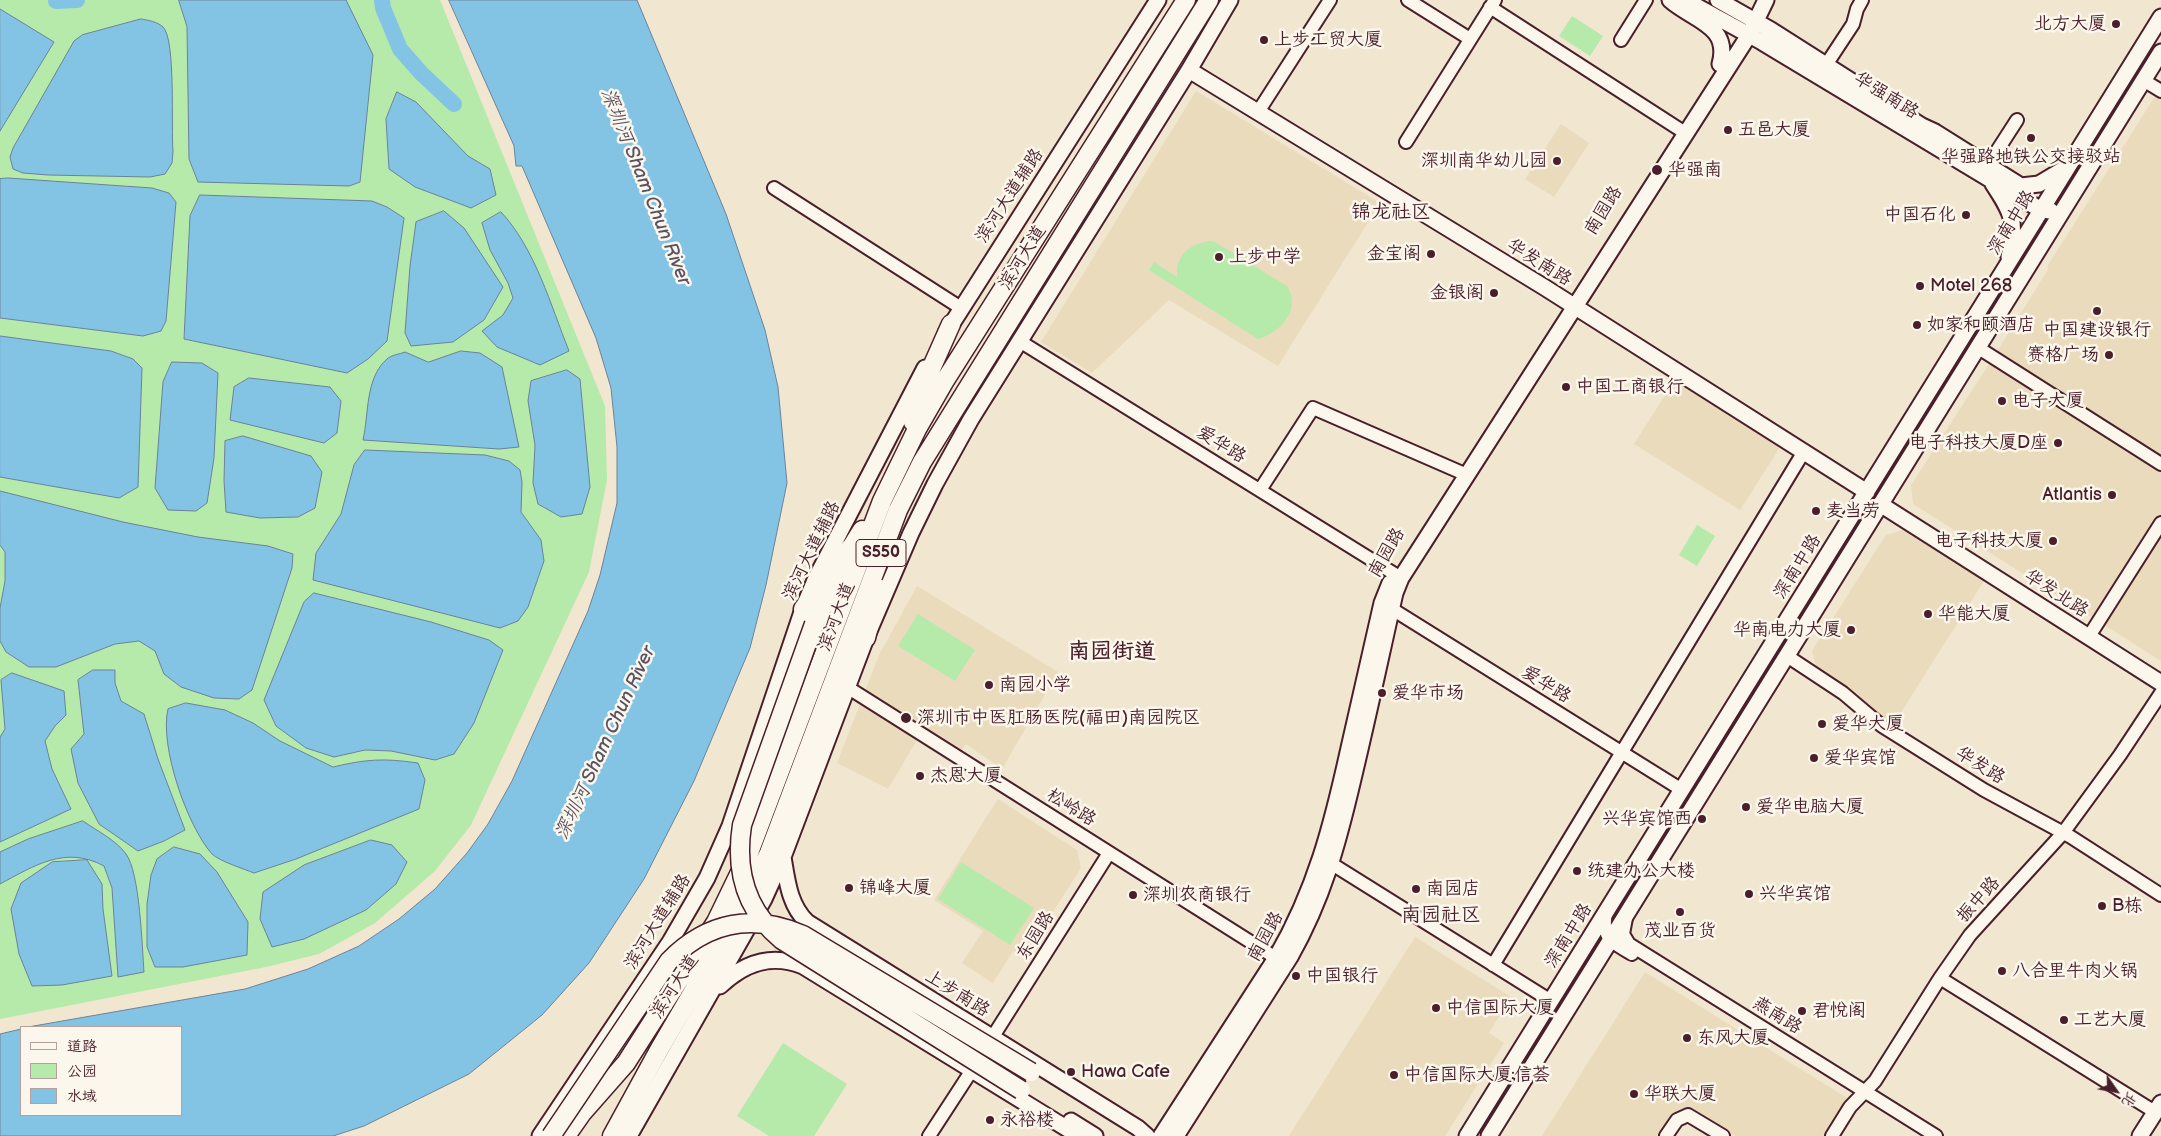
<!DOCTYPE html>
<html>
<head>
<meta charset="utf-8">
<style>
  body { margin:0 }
  #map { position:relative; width:2161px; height:1136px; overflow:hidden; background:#f1e6d0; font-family:"Balsamiq Sans","LXGW WenKai TC",sans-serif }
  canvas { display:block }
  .legend { position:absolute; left:20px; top:1026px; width:162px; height:90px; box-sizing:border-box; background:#fbf7ec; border:1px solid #b4a19f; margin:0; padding:6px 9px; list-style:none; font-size:15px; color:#4a1f2b }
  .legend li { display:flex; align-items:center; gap:10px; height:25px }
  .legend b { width:25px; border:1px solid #b4a19f }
  .north { position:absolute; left:2091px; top:1066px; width:50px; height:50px; -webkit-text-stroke:4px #fbf7ec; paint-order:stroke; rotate:123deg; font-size:14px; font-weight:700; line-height:20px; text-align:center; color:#4a1f2b }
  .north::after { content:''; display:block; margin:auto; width:18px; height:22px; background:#4a1f2b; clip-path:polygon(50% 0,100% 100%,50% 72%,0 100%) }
</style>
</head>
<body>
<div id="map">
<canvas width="2161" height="1136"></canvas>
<ul class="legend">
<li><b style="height:6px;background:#fbf7ec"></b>道路</li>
<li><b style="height:14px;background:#b5eaab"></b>公园</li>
<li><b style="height:14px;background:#83c4e4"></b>水域</li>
</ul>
<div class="north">北</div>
</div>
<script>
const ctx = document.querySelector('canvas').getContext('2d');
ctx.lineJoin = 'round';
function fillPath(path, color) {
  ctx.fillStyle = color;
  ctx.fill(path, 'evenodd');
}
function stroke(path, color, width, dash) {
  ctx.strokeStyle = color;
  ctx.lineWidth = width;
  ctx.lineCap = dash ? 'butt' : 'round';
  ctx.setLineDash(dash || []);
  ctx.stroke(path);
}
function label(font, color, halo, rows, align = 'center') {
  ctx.font = font + ' "Balsamiq Sans","LXGW WenKai TC",sans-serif';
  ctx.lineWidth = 5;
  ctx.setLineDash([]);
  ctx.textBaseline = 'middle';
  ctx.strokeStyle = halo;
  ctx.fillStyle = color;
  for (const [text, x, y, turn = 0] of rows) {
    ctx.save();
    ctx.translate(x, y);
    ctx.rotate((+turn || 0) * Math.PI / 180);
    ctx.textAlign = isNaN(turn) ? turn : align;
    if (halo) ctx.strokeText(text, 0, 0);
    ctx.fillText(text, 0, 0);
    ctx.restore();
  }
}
fillPath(new Path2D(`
  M2161 87V661L1913 504 1911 485 1998 350 2047 271 2048 265Z
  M1196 91 1380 203 1278 366 1169 300 1092 373 1041 342Z
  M1561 124 1589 143 1554 197 1525 179Z
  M1676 378 1782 444 1740 510 1634 444Z
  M1903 530 1984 581 1893 725 1818 674 1812 651 1886 535Z
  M917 586 1058 672 1002 769 966 744 961 751 924 728 888 789 837 763 879 655Z
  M998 799 1077 850 1081 868 1024 957 1013 951 993 983 962 963 983 931 934 900Z
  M1415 937 1511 997 1489 1033 1504 1043 1445 1136H1289Z
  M1645 972 1847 1098 1823 1136H1735L1692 1109 1677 1111 1661 1136H1542Z`), '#eadbbc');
fillPath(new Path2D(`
  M0 0H440L605 406 607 480 589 572 471 825 435 871 375 923 319 954 266 967 0 1019Z
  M1572 16 1603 36 1590 56 1559 36Z
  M1209 241 1215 242 1287 286C1302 309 1280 333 1258 339L1149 270 1154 262 1177 277C1176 255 1188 245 1209 241Z
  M1697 525 1715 536 1697 566 1679 555Z
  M918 614 975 650 955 681 898 646Z
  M961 862 1034 908 1010 945 938 899Z
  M783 1043 847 1084 814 1136H769L737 1116Z`), '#b5eaab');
const water = new Path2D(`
  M179 0H346L373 55 360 182 349 186 198 182 189 159 187 27Z
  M449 0H637L726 214 765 330 778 387 787 483 766 585 750 648 694 781 644 879 589 963 542 1015 469 1074 364 1126 333 1136H0V1034L21 1029V1115H181V1027H28L245 989 308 969 359 946 399 919 435 889 467 853 488 824 512 781 588 611 600 575 617 503V447L611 388 596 338 522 166H516L514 146Z
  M0 9 54 42 0 131Z
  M141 19C148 20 158 22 163 27 176 39 171 129 173 151L172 163 165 174 150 177 48 175 23 173 13 169 10 157 13 148 74 41 82 35Z
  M397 92 416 102 468 156 490 169 496 195 471 208 415 187 389 169 386 119Z
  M8 178 152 188 169 193 176 202 166 321 161 331 143 336 0 318V179Z
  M200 195 372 201 387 207 404 218 387 341 368 359 347 373 184 339 190 216Z
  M444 211 464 228 503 287 484 320 453 342 411 346 405 333 410 266 416 222Z
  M501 212C535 248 551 306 569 351L540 365 497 347 482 331 503 315 513 298 508 283 490 250 482 223Z
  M0 336 111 351 133 359 142 368 138 487 119 498 0 477Z
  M461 351 480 353 502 367 519 447 499 449 363 440C369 414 365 378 387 359 391 355 400 354 405 352L428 362Z
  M172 362 202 363 218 373 214 458 207 503 196 511 168 510 155 488 163 382Z
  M567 370 580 379 590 487 582 514 561 517 538 504 533 483 535 445 528 401 531 381Z
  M249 378 330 387 341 401 337 433 324 443 230 420 234 387Z
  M243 436 311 456 322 472 315 508 298 517 260 518 226 512 224 481 225 441Z
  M365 450 485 455 509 461 520 470 522 482 521 512 541 540 544 561 528 607 518 621 500 628 313 580 316 553 341 514 354 465Z
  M0 491 123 522 198 537 268 546 293 554 292 568 252 690 239 699 214 698 181 687 164 674 155 651 139 641 115 644 56 667H29L6 652 0 641V608L5 581V552L0 545Z
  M314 593 431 622 489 640 503 650 474 723 454 754 435 760 391 751 365 750 334 757 306 748 276 726 264 700 304 602Z
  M93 670H115V683L121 701 144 714 158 759 185 830 164 841 138 851 99 824 78 783 71 749 84 734 78 680Z
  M12 673 64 691 66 715 55 726 45 741 52 769 71 809 0 842V737L5 729 1 680Z
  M186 703 225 710 253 723 280 741 333 767C367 759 383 758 418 763L425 780 419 809 296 859 254 873C244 869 219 861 212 854 187 826 159 745 168 709Z
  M83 821C97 831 116 840 126 854 140 873 142 946 144 972L118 977 112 888 104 866C65 845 34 866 0 884V852L28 839Z
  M371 840 392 845 407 862 396 884 366 910 304 939 272 947 260 919 263 892 304 865Z
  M174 847 200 854 217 872 248 922 247 955 183 967H155L147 947V904L151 875 157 859Z
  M87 860 102 884 103 909 112 976 62 985 32 986 19 954 11 909 21 883 52 862Z`);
fillPath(water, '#83c4e4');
stroke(water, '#6c829a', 1);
stroke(new Path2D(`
  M382 0 383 8 400 49 421 73 454 104
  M56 1 77 0`), '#83c4e4', 16);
const minor = new Path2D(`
  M1408 0 1470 39
  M1490 7 1679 129
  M1621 40 1646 0
  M1826 65 1853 24 1857 9 1862 0
  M2143 80 2161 91
  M1258 112 1330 0
  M1406 142 1495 0
  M1988 165 2017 120
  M774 188 961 308
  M1021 342 1401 578
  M1977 347 2161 464
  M1260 490 1313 408 1467 475
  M1392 609 1682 790
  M2093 630 2161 523
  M1787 656 1843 693 1882 726 1984 790 2071 837 2161 895
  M847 687 1276 958
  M1324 859 1551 1001
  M1606 912C1601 938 1612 942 1632 954
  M1626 918 1623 934 1629 944 1936 1136
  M1493 965 1803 453
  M1940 978 2155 1112
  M992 1038 1109 853
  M929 1136 972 1070
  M1666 1136 1677 1120 1688 1115 1723 1136
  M1832 1136 1850 1107 1875 1081 1940 978 1970 935 2063 833 2120 755 2161 693`);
const major = new Path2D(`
  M1670 0C1692 20 1731 25 1720 64
  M1685 0 1762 42 2041 210 2051 211
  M1718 0 1771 30 1922 126 1935 132 2021 186 2039 184 2064 169
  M1189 70 1544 287 1867 492
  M1993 184C2012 213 2017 221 2009 257
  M946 333 1158 0
  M1880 504 2161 683
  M783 857C787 880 789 905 807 922L1138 1128 1147 1136
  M720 986C744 963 771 953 803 966L1079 1136
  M1071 1121 1095 1136
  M540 1136 670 942 707 878 730 826 803 609 816 578 925 368
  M629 1136 764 899 783 857 866 638 911 533 935 484 971 419 1189 70 1230 0
  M1161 1136 1276 958C1316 889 1332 825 1349 748 1360 699 1371 651 1382 603L1390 583
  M1176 1136 1290 957C1323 899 1338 843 1353 779 1368 717 1381 655 1395 593L1401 578 1749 35 1766 0
  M1467 1136 2161 17
  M1489 1136 2161 52
  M2140 1136 2161 1103`);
const highway = new Path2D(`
  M913 422 927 378 951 324
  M803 609 827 575 852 546 862 530
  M814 624 844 565
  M866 638 878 588
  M566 1136 582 1113 626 1063 716 922 747 858 882 501 917 429 944 382 1186 0
  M612 1136 659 1050 736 918 769 853 898 510 922 462 1209 0`);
stroke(minor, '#4a1f2b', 16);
stroke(major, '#4a1f2b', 19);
stroke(highway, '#4a1f2b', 21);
stroke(minor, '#fbf7ec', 12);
stroke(major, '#fbf7ec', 15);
stroke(highway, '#fbf7ec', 18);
const highwayBridge = new Path2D(`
  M814 624 742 825C735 870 745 910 782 940L1021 1090
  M551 1136 669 961C707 922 753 913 803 935L1031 1072`);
stroke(highwayBridge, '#4a1f2b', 21, []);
stroke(highwayBridge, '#fbf7ec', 18);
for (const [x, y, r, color] of [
  [2116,24,5,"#4a1f2b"],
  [1264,40,5,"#4a1f2b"],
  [1728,130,5,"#4a1f2b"],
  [2031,138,5,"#4a1f2b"],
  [1557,161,5,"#4a1f2b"],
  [1657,170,6,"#4a1f2b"],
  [1966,215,5,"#4a1f2b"],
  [1431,254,5,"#4a1f2b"],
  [1219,257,5,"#4a1f2b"],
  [1920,286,5,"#4a1f2b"],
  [1494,293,5,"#4a1f2b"],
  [2097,311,5,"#4a1f2b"],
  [1917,325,5,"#4a1f2b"],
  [2109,355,5,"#4a1f2b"],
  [1566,387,5,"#4a1f2b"],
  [2002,401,5,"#4a1f2b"],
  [2058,443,5,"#4a1f2b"],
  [2112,495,5,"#4a1f2b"],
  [1816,511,5,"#4a1f2b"],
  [2053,541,5,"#4a1f2b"],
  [1928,614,5,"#4a1f2b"],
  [1851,630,5,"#4a1f2b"],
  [989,685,5,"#4a1f2b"],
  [1382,693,5,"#4a1f2b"],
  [906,718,6,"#4a1f2b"],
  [1822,724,5,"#4a1f2b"],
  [1814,758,5,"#4a1f2b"],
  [920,776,5,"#4a1f2b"],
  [1746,807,5,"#4a1f2b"],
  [1702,819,5,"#4a1f2b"],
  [1577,871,5,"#4a1f2b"],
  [849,888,5,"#4a1f2b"],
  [1416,889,5,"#4a1f2b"],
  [1749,894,5,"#4a1f2b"],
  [1133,895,5,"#4a1f2b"],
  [2102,906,5,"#4a1f2b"],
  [1680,912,5,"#4a1f2b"],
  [2002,971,5,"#4a1f2b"],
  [1296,976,5,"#4a1f2b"],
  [1436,1008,5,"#4a1f2b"],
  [1802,1011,5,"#4a1f2b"],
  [2064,1020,5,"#4a1f2b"],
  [1687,1038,5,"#4a1f2b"],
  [1071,1072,5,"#4a1f2b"],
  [1394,1075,5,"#4a1f2b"],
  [1634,1094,5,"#4a1f2b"],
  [990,1120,5,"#4a1f2b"]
]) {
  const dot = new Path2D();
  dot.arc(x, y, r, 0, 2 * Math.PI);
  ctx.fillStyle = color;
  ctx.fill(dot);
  stroke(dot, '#fbf7ec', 2);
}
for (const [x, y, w] of [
  [881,553,50]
]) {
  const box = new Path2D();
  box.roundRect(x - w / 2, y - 13.5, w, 27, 4);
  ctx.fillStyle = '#fbf7ec';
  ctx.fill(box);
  stroke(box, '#4a1f2b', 1);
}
label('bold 16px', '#4a1f2b', null, [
  ["S550",881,553]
]);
label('18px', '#4a1f2b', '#fbf7ec', [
  ["北方大厦",2106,24,"right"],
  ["上步工贸大厦",1274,40],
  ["五邑大厦",1738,130],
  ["华强路地铁公交接驳站",2031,157,"center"],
  ["深圳南华幼儿园",1547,161,"right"],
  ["华强南",1668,170],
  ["中国石化",1956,215,"right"],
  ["金宝阁",1421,254,"right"],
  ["上步中学",1229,257],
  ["Motel 268",1930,286],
  ["金银阁",1484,293,"right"],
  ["如家和颐酒店",1927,325],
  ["中国建设银行",2097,330,"center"],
  ["赛格广场",2099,355,"right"],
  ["中国工商银行",1576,387],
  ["电子大厦",2012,401],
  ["电子科技大厦D座",2048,443,"right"],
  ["Atlantis",2102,495,"right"],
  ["麦当劳",1826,511],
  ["电子科技大厦",2043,541,"right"],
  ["华能大厦",1938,614],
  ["华南电力大厦",1841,630,"right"],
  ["南园小学",999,685],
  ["爱华市场",1392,693],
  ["深圳市中医肛肠医院(福田)南园院区",917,718],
  ["爱华大厦",1832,724],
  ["爱华宾馆",1824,758],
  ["杰恩大厦",930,776],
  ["爱华电脑大厦",1756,807],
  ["兴华宾馆西",1692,819,"right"],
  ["统建办公大楼",1587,871],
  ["锦峰大厦",859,888],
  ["南园店",1426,889],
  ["兴华宾馆",1759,894],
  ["深圳农商银行",1143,895],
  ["B栋",2112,906],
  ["茂业百货",1680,931,"center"],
  ["八合里牛肉火锅",2012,971],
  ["中国银行",1306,976],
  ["中信国际大厦",1446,1008],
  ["君悦阁",1812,1011],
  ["工艺大厦",2074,1020],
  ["东风大厦",1697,1038],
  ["Hawa Cafe",1081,1072],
  ["中信国际大厦·信荟",1404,1075],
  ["华联大厦",1644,1094],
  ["永裕楼",1000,1120]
], 'left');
label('18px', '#4a1f2b', '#fbf7ec', [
  ["华强南路",1886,96,32],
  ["滨河大道辅路",1010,196,-57],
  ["南园路",1604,211,-58],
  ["深南中路",2012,223,-58],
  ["滨河大道",1023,258,-58],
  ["华发南路",1539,263,32],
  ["爱华路",1221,445,32],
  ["滨河大道辅路",812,551,-64],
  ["南园路",1387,553,-60],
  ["深南中路",1798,567,-58],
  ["华发北路",2056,594,33],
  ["滨河大道",837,617,-69],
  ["爱华路",1546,685,32],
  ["华发路",1980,766,32],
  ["松岭路",1071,808,32],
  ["振中路",1979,900,-48],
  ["滨河大道辅路",658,922,-58],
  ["东园路",1036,936,-58],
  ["深南中路",1569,936,-58],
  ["南园路",1266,937,-61],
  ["滨河大道",675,987,-57],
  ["上步南路",957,994,32],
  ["燕南路",1777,1016,32]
]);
label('italic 19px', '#5b5162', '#fbf7ec', [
  ["深圳河 Sham Chun River",645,187,68],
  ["深圳河 Sham Chun River",606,743,-65]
]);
label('20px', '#4a1f2b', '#fbf7ec', [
  ["锦龙社区",1391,213],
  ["南园社区",1441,916]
]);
label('bold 22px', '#4a1f2b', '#fbf7ec', [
  ["南园街道",1112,652]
]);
</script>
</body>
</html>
